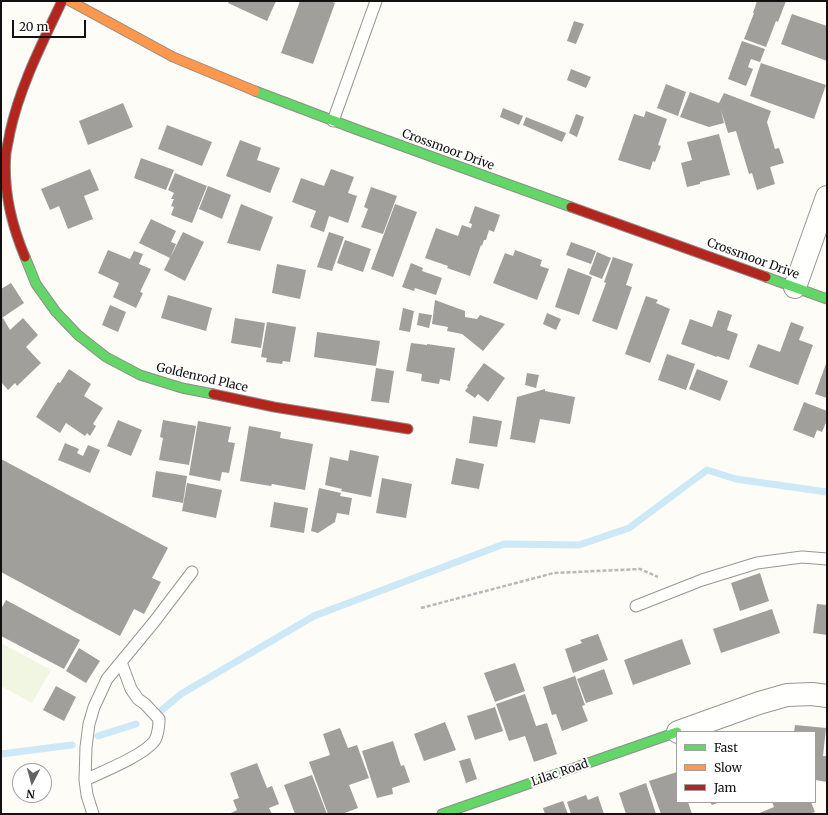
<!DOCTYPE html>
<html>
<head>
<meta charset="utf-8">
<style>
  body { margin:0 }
  #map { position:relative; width:828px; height:815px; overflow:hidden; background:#fdfcf7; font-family:Merriweather,serif }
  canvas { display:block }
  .frame { position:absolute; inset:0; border:2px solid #111; pointer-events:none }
  .legend { position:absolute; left:676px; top:731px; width:140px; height:72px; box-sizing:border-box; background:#fff; border:1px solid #a0a0a0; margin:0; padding:5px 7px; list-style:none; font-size:12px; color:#111 }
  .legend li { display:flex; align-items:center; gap:8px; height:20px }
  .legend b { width:20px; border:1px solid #a0a0a0 }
  .north { position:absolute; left:12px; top:763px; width:40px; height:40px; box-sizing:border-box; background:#fff; border:1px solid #a0a0a0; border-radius:50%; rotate:186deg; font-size:11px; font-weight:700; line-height:16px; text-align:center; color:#111 }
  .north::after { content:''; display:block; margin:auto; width:14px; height:18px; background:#646362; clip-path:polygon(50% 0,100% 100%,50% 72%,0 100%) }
  .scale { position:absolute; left:12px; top:20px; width:74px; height:18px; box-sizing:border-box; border:2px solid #111; border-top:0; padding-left:5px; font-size:12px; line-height:14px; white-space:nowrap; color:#111; -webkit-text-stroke:3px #fff; paint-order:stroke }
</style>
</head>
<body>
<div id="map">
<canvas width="828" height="815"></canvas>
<div class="frame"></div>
<ul class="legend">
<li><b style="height:5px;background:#63d668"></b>Fast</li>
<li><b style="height:5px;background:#ff974d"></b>Slow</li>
<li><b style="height:5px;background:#b3261e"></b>Jam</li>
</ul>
<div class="north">N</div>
<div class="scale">20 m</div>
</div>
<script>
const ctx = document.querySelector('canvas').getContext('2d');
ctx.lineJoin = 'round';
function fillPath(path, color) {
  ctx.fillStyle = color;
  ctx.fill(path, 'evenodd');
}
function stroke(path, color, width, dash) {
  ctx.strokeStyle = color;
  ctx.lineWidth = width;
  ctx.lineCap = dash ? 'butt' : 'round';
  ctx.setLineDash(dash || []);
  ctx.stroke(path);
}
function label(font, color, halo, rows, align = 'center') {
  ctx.font = font + ' Merriweather,serif';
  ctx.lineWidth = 4;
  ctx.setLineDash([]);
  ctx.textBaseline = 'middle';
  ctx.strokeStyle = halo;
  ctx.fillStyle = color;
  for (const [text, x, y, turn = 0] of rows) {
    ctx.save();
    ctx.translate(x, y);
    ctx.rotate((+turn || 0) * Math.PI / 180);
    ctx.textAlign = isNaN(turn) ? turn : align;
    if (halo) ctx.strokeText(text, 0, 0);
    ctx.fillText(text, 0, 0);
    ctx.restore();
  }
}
fillPath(new Path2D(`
  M1 643 51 670 32 703 1 686Z`), '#f0f6e1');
stroke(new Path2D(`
  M162 710 181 694 314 616 504 544 579 545 629 528 707 470 736 479 827 492
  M98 736 136 724
  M1 754 72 745`), '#cde8f7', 7);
fillPath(new Path2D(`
  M229 1H276L267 21 228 3Z
  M300 1H330L335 3 313 64 281 53Z
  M757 1H786L778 22 776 21 766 47 744 39 754 13H753Z
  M792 14 827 26V61L781 44Z
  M574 21 584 24 576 44 567 41Z
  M742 41 765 49 760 62 751 59 748 67 753 69 746 86 728 79Z
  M761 63 826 85 814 119 750 96Z
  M571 69 591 77 586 88 567 80Z
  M666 84 686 92 678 116 657 108Z
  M690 92 719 103 724 93 771 111 767 122 775 149 779 148 784 163 770 167 775 184 757 190 752 173 749 174 736 131 728 133 721 110 724 123 709 127 680 117Z
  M123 103 133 127 88 145 79 121Z
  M503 108 523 116 519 125 500 117Z
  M646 111 667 119 658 145 661 146 655 162 653 161 650 170 618 160 634 114 644 117Z
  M576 114 584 117 577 137 569 133Z
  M526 117 566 133 562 142 523 125Z
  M167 125 212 142 202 166 158 149Z
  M719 134 730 175 700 182V184L687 187 681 163 692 160 687 142Z
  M240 140 261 148 257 160 280 168 270 193 226 176Z
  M141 158 174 170 166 190 134 178Z
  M90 169 99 190 84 196 93 219 68 229 59 206 50 210 41 189Z
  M331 169 354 177 348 193 357 196 348 223 329 216 324 232 310 227 316 211 292 202 301 178 324 186Z
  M175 173 207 186 192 223 171 215 174 207 171 206 174 199H171L174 193 168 190Z
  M208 186 231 195 222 219 199 209Z
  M371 187 397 196 383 234 361 227 368 209 364 207Z
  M241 204 273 217 260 251 227 243Z
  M395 204 417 212 393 277 371 269Z
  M475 206 500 215 494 232 489 230 486 240H484L482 246 481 245 470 276 447 268 448 266 425 258 436 228 458 236 462 225 471 228 472 224 469 223Z
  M151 219 176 231 171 242 176 244 170 258 139 243Z
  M183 232 204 242 185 281 164 270Z
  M329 232 344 237 332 271 317 267Z
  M345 240 371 249 363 272 337 263Z
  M571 242 596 251 591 264 566 255Z
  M108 250 130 259 134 251 143 254 139 264 151 269 140 292 143 293 136 308 113 297 119 283 98 273Z
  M515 250 542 260 540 266 549 269 537 300 493 283 505 253 513 256Z
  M597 252 611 258 602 279 589 274Z
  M613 257 633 264 626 285 632 287 617 330 592 321 606 283 604 282Z
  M411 263 423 268 422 271 442 278 436 295 415 288 414 291 402 287Z
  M277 264 306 270 300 299 272 293Z
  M568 268 592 277 579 315 555 307Z
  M11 283 24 303 2 318 1 316V289Z
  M168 295 212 308 206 331 161 318Z
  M646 296 658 300 656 303 670 309 650 363 625 354Z
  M435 300 465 311V317L477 319 480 315 505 324 483 351 462 334 447 331 448 327 432 324Z
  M110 305 126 312 118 332 102 325Z
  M403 308 414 311 410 332 399 330Z
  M718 310 732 315 727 330 738 334 729 360 717 356V357L681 344 690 319 712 327Z
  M419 313 432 315 429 328 417 325Z
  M547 313 561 319 556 330 543 324Z
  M3 318 10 330 23 318 38 335 26 347 41 363 17 386 15 383 8 390 1 382V319Z
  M235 318 265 323 261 348 231 343Z
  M267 322 296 327 290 362 283 361 282 364 266 362 267 358 261 357Z
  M791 322 804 327 799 340 813 345 798 385 749 367 758 344 780 352Z
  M317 332 380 341 376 366 314 357Z
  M411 343 427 345V344L455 348 450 381 440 379 439 384 421 381 422 374 406 371Z
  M667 354 695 364 686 390 658 380Z
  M827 361V398L815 394Z
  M484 363 505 378 488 402 478 394 475 398 465 391 468 387 467 386Z
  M376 368 394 371 389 403 371 401Z
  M69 369 91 384 84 396 103 408 93 424 96 426 90 436 87 433 85 436 66 423 60 433 36 417 58 382 60 383Z
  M697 369 728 381 720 401 689 389Z
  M527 373 539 375 536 388 525 385Z
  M545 389V391L575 397 570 424 540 419 535 443 510 439 517 397Z
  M804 402 827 411V420L822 432 817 430 814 438 793 430Z
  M473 416 502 421 497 447 469 443Z
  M118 420 142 430 131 456 107 446Z
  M163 420 196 426 189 465 159 460 163 438 160 437Z
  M198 421 231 427 228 442 235 443 229 473 222 472 220 481 189 475Z
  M249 426 281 432 280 438 313 444 305 490 272 484 271 486 240 481Z
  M65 443 79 449 77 453 83 456 88 445 100 450 90 473 58 460Z
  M350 450 379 456 371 497 341 491 342 489 325 485 330 457 348 461Z
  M456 458 484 464 479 489 451 484Z
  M1 459 168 548 152 578 161 582 144 614 134 609 120 636 1 572Z
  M156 471 187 476 183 503 152 497Z
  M382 478 412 484 406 518 376 513Z
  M187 483 222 490 216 518 182 511Z
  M319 488 341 493 340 496 352 498 349 515 337 513 335 522 318 533 311 531Z
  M274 502 308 508 304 533 270 527Z
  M760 573 769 601 740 611 731 583Z
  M6 600 80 640 64 669 1 636V609Z
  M817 604 827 605V635L813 633Z
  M772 609 780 633 721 653 713 629Z
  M598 634 608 660 573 673 565 649 582 643 580 640Z
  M682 639 691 664 633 685 624 660Z
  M79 648 100 661 86 683 66 671Z
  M515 663 525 691 495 702 484 673Z
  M604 669 613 694 586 703 577 679Z
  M575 676 585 705 582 706 588 721 562 731 556 714 552 715 543 687Z
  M56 686 76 697 64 721 43 710Z
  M525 694 536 726 547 723 557 754 534 762 525 736 509 741 496 704Z
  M495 707 503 731 475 740 467 716Z
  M445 722 456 750 424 761 414 734Z
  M795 725 826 728 823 756H827V782L815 780V732H794Z
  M340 728 348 748 357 745 369 778 349 785 358 808 342 814H328L309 762 330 755 323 734Z
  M393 741 401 766 404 765 410 782 392 788 393 794 377 798 362 751Z
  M470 758 477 779 466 783 459 761Z
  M257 763 267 788 272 786 279 804 269 808 272 814H229L237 810 233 800 239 798 230 773Z
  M677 772V802H688L692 814H661L649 781Z
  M312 775 327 814H295L284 785Z
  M646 783 656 814H626L619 793Z
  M586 795 588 800 598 796 604 814H571L567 802Z
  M563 801 568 814H545L543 808Z
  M710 802H720L712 805Z
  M772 802H811L815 812 810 814H757L774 807Z`), '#a19f9c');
const lane = new Path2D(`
  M333 121 376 1
  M636 606 702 580 757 563 802 557 827 559
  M85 780C102 772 145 755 155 740 158 734 159 726 159 719L145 704 138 699 131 689 121 662
  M93 814 87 795 85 780 86 747 89 724 94 707 107 679 154 622 192 572`);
const street = new Path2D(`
  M795 287 827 197
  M678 732 759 703 787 695 812 694 827 696`);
const fast = new Path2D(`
  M255 91 358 130 571 207
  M25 257 36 284 56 312 78 335 106 357 140 375 182 388 213 394
  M766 277 827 299
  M442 814 677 732`);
const slow = new Path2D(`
  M70 1 173 57 255 91`);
const jam = new Path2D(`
  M571 207 766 277
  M25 257C11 224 3 189 6 153 7 146 9 139 10 132 20 86 42 44 62 1
  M213 394 274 407 408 429`);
stroke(lane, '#979795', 13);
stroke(street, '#979795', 24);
stroke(fast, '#8e8d8b', 11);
stroke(slow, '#8e8d8b', 11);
stroke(jam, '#8e8d8b', 11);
stroke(new Path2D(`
  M421 608 554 573 640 569 658 577`), '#b9b9b8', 2.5, [4, 2]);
stroke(lane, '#fffffe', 11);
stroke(street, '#fffffe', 22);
stroke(fast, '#63d668', 9);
stroke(slow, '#ff974d', 9);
stroke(jam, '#b3261e', 9);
label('12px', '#111', '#fff', [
  ["Crossmoor Drive",448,150,20],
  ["Crossmoor Drive",753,259,20],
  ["Goldenrod Place",202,378,13],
  ["Lilac Road",560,773,-19]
]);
</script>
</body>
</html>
